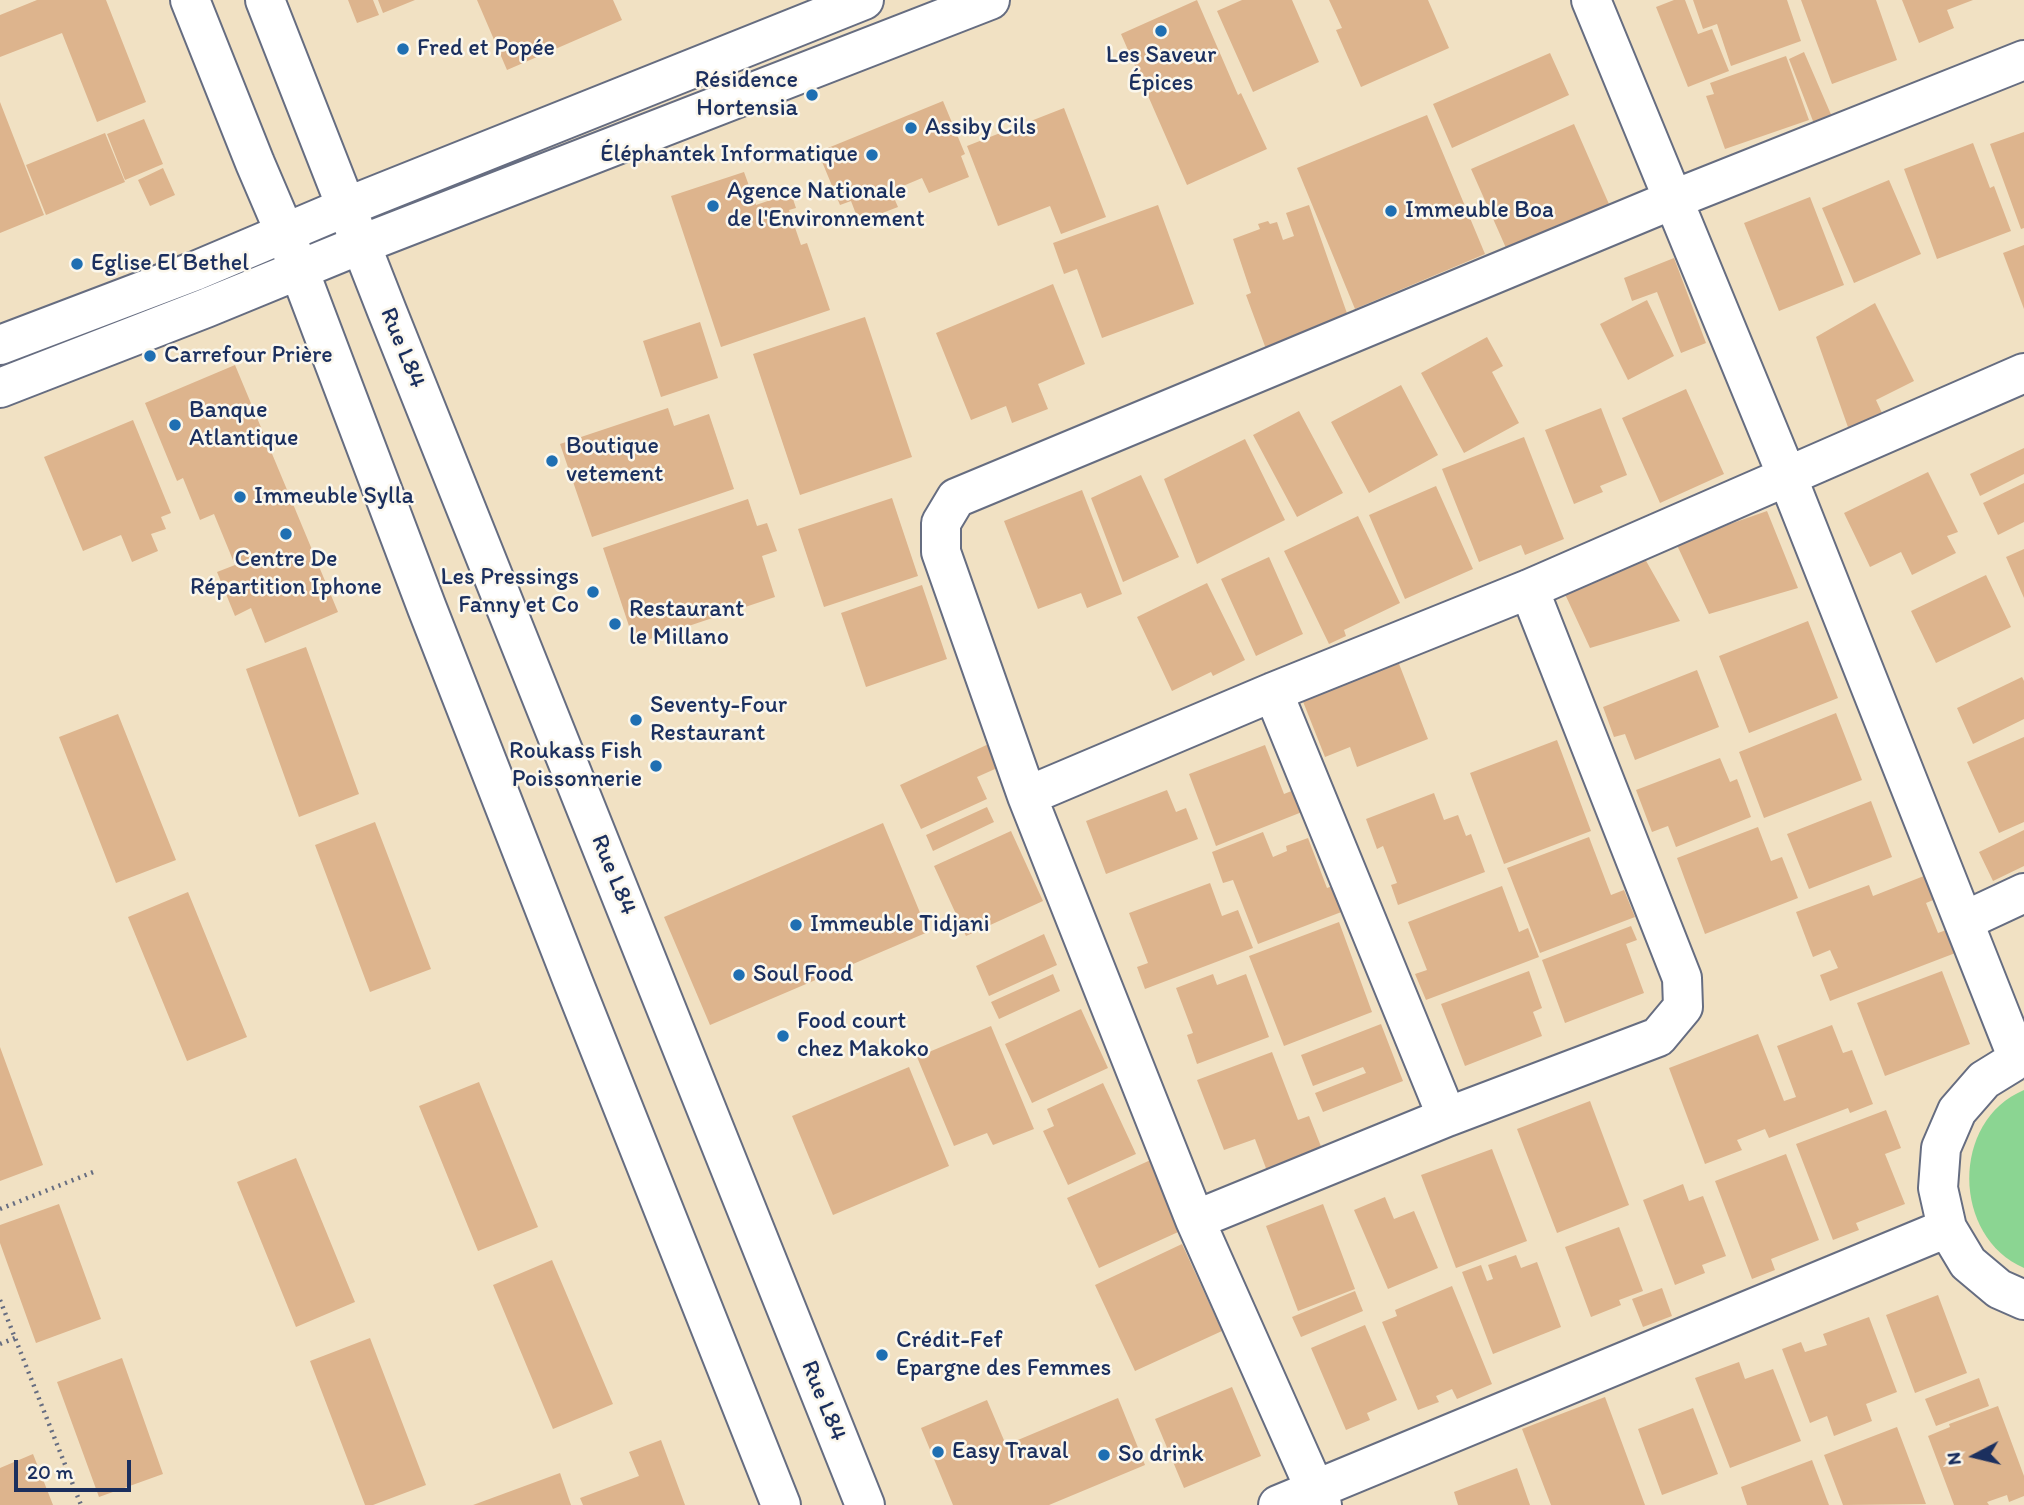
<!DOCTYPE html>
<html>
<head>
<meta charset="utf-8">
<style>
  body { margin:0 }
  #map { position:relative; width:2024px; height:1505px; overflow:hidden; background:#f1e1c3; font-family:Itim,sans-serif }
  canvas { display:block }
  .north { position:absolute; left:1940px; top:1421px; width:70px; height:70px; -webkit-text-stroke:5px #fbf7ec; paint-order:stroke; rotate:263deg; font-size:19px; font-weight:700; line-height:28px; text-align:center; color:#1b2f5e }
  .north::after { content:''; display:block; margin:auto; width:24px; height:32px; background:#1b2f5e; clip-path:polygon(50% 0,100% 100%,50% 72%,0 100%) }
  .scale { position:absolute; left:14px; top:1460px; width:117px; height:32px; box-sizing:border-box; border:4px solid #1b2f5e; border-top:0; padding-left:9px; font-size:21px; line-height:24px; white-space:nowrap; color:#1b2f5e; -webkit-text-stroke:5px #fbf7ec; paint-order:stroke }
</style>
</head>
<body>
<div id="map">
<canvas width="2024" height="1505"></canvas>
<div class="north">N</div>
<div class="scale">20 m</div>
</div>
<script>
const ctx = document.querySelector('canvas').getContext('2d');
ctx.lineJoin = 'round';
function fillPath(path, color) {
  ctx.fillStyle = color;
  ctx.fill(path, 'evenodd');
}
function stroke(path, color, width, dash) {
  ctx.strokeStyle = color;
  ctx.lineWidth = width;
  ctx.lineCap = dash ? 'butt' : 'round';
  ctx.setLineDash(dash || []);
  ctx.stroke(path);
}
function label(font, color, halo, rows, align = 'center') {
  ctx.font = font + ' Itim,sans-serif';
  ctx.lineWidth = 5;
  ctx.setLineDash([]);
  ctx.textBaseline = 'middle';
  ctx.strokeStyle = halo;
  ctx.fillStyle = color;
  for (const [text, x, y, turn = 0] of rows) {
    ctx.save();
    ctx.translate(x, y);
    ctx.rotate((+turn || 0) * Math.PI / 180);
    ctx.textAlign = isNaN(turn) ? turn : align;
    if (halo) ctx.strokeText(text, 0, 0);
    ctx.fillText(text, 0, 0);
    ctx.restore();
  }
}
fillPath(new Path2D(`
  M2024 1090V1268C1952 1237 1950 1121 2024 1090Z`), '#8bd592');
fillPath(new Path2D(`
  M37 0H106L146 102 97 122 62 33 0 57V15Z
  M348 0H373L379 15 357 23Z
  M378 0H415L383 13Z
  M477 0H613L622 20 507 70Z
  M1197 0 1238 95 1241 93 1267 149 1187 185 1121 34Z
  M1242 0H1292L1319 62 1253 92 1217 11Z
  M1329 0H1428L1449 48 1361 87 1336 30 1342 28Z
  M1674 0H1685L1698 34 1712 29 1729 71 1688 87 1656 7Z
  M1693 0H1787L1801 41 1731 66 1717 24 1703 29Z
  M1801 0H1876L1897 60 1832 84Z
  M1902 0H1973L1947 10 1954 28 1919 43Z
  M1804 52 1836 126 1818 134 1789 59Z
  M1550 53 1569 95 1452 148 1433 104Z
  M1786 56 1809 120 1725 149 1706 96 1714 94 1710 83Z
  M943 101 965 154 961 156 969 177 929 193 922 178 891 191 898 207 859 222 851 201 840 205 818 152Z
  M0 102 44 215 0 233Z
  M1064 108 1106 217 1061 234 1050 206 998 226 967 146Z
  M1427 115 1485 254 1355 309 1297 168Z
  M144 119 163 164 125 180 107 134Z
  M1574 124 1612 211 1510 257 1471 169Z
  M2024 132V228L2021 229 1990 144Z
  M105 133 125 182 46 215 26 165Z
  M1973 143 1990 188 1994 186 2011 231 1937 259 1904 169Z
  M163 168 175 195 150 206 138 180Z
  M744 172 756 205 791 193 796 208 789 210 801 245 807 243 830 310 721 347 671 196Z
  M1889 180 1921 254 1854 283 1822 208Z
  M1810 197 1844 285 1779 311 1744 223Z
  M1158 205 1194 304 1102 338 1077 269 1064 274 1053 243Z
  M1309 205 1349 319 1266 349 1246 295 1251 293 1233 239 1260 229 1258 224 1268 221 1270 224 1277 222 1283 240 1294 236 1286 213Z
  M2024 245V309L2003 253Z
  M1674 258 1706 343 1681 353 1657 292 1632 301 1624 278Z
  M1053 284 1085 364 1038 384 1048 409 1012 423 1006 406 971 420 936 333Z
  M1647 300 1674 356 1628 380 1600 324Z
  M1875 303 1914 381 1876 400 1882 413 1849 430 1816 337Z
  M865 317 912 457 800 495 753 354Z
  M700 322 718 378 661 397 643 341Z
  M1487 337 1503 366 1492 372 1519 423 1464 453 1421 373Z
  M235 365 338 612 265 643 251 608 235 616 217 572 235 565 214 514 200 520 183 478 177 481 145 403Z
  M1401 385 1438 455 1369 493 1331 422Z
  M1686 389 1724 474 1660 503 1622 418Z
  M668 408 674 426 709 414 734 489 592 537 560 444Z
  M1601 408 1627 475 1600 486 1603 492 1574 504 1545 430Z
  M1299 411 1343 493 1297 517 1253 435Z
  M133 420 171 513 161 517 166 529 151 534 158 551 132 562 121 535 83 551 44 457Z
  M1524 437 1564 539 1525 555 1521 545 1479 562 1442 469Z
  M1245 439 1285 520 1197 564 1164 479Z
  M2024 448V474L1980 496 1970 474Z
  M1928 472 1958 532 1947 536 1956 553 1912 575 1901 552 1870 567 1844 513Z
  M1141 475 1179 557 1123 582 1091 498Z
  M2024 483V522L1998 535 1983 503Z
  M1436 486 1473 569 1405 599 1369 515Z
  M1082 490 1122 594 1087 608 1081 593 1038 609 1004 521Z
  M892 498 918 576 824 607 798 529Z
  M748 499 757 526 767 523 777 551 762 556 775 597 635 644 603 548Z
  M1767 511 1798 588 1709 614 1676 543Z
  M1358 516 1400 603 1344 630 1346 636 1329 644 1284 551Z
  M2024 549V598L2006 557Z
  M1269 557 1303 634 1256 656 1221 579Z
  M1645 559 1680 621 1590 648 1564 592Z
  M1986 575 2011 627 1936 663 1911 611Z
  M1207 583 1245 660 1213 676 1211 672 1172 691 1137 617Z
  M922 585 947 659 866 687 841 613Z
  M1808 621 1838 698 1749 733 1719 656Z
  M306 647 359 794 299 817 246 669Z
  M1396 656 1428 739 1357 767 1350 747 1325 757 1300 694Z
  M1697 670 1719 727 1635 760 1625 734 1614 737 1603 707Z
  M2022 677 2024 681V719L1973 744 1957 708Z
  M1836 713 1862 780 1764 818 1739 752Z
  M118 714 176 860 116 883 59 737Z
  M2024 737V822L1999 833 1967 762Z
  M1557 740 1591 831 1504 864 1470 773Z
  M993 742 1004 765 977 777 987 799 921 829 900 785Z
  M1265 745 1284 794 1294 790 1302 812 1216 846 1189 774Z
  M1720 758 1730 782 1737 779 1751 817 1676 847 1668 826 1652 832 1636 790Z
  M1167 790 1176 812 1186 808 1198 839 1106 874 1086 821Z
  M1434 793 1444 820 1458 815 1466 836 1471 834 1485 872 1398 905 1391 885 1397 883 1383 846 1377 849 1366 819Z
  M1871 801 1892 857 1809 889 1787 834Z
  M987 807 994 822 933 851 926 835Z
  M375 822 431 969 370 992 315 845Z
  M883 823 928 932 710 1025 664 917Z
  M1758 827 1771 861 1782 857 1798 898 1705 934 1677 858Z
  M2024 830V866L1993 881 1979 852Z
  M1011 831 1043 901 966 936 934 866Z
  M1263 832 1273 857 1287 851 1286 846 1308 838 1327 888 1335 885 1344 911 1258 944 1233 880 1223 883 1212 852Z
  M1589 837 1611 895 1624 890 1635 917 1540 953 1507 868Z
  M1929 874 1938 898 1926 903 1938 933 1949 929 1958 952 1830 1001 1820 975 1838 968 1830 950 1813 957 1796 912 1869 885 1873 896Z
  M1210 883 1222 916 1238 910 1253 948 1145 989 1137 967 1148 963 1129 913Z
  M1502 886 1519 932 1528 928 1539 957 1426 1000 1415 974 1427 970 1408 922Z
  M188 892 247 1037 187 1061 128 917Z
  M1339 922 1372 1012 1284 1046 1249 956Z
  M1631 926 1637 940 1626 944 1644 993 1565 1023 1542 960Z
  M1044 934 1057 965 989 996 976 966Z
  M1529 971 1542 1008 1533 1012 1542 1036 1465 1066 1441 1004Z
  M1942 971 1970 1044 1885 1076 1857 1003Z
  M1053 974 1060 991 999 1019 991 1002Z
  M1213 974 1217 985 1246 974 1269 1037 1197 1064 1187 1035 1193 1033 1176 988Z
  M1081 1009 1108 1068 1032 1103 1005 1044Z
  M1381 1024 1403 1081 1323 1112 1315 1093 1366 1073 1363 1067 1313 1086 1301 1055Z
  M1832 1025 1843 1053 1852 1050 1873 1104 1850 1113 1848 1108 1769 1138 1765 1129 1737 1140 1742 1150 1705 1164 1669 1068 1758 1034 1784 1101 1796 1097 1777 1046Z
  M991 1026 1034 1129 993 1145 987 1133 954 1146 917 1057Z
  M0 1047 43 1165 0 1181Z
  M1272 1052 1298 1120 1309 1116 1322 1149 1267 1171 1255 1139 1224 1150 1197 1080Z
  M909 1067 949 1166 833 1215 792 1116Z
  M479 1082 538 1227 478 1251 419 1106Z
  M1103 1083 1136 1154 1068 1185 1043 1131 1054 1126 1047 1109Z
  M1590 1101 1629 1205 1557 1233 1517 1129Z
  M1886 1110 1901 1148 1885 1154 1905 1204 1856 1223 1859 1230 1833 1240 1796 1144Z
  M1492 1149 1527 1241 1456 1268 1421 1175Z
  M1786 1154 1819 1240 1771 1259 1775 1270 1752 1279 1715 1181Z
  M296 1158 355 1302 296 1327 237 1182Z
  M1155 1158 1187 1228 1099 1268 1067 1198Z
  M1683 1184 1689 1201 1703 1196 1726 1256 1702 1265 1705 1273 1675 1285 1643 1200Z
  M1385 1197 1394 1219 1414 1211 1438 1268 1388 1289 1354 1210Z
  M59 1204 101 1319 36 1343 0 1243V1225Z
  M1323 1204 1355 1289 1298 1311 1266 1226Z
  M1619 1227 1643 1291 1619 1300 1621 1305 1591 1317 1565 1247Z
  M1182 1244 1222 1331 1135 1371 1095 1285Z
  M1516 1255 1521 1268 1537 1262 1561 1327 1493 1354 1462 1272 1481 1265 1487 1281 1493 1279 1488 1265Z
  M552 1260 613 1404 553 1429 493 1285Z
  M1452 1286 1492 1384 1457 1399 1452 1389 1436 1396 1439 1402 1418 1410 1382 1322 1397 1316 1395 1310Z
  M1662 1288 1672 1316 1643 1327 1632 1299Z
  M1355 1291 1363 1311 1301 1337 1292 1317Z
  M1938 1295 1967 1373 1915 1393 1886 1315Z
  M1869 1317 1897 1392 1866 1404 1872 1421 1834 1436 1827 1416 1810 1423 1782 1349 1801 1342 1805 1352 1827 1345 1823 1334Z
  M1365 1325 1397 1400 1367 1413 1370 1420 1346 1430 1311 1348Z
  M370 1338 426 1485 373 1505H365L310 1361Z
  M122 1358 163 1474 99 1497 57 1382Z
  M1739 1362 1745 1379 1773 1369 1801 1441 1730 1468 1695 1378Z
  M1979 1378 1989 1406 1936 1426 1925 1399Z
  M1232 1387 1261 1456 1184 1488 1155 1419Z
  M1605 1397 1645 1505H1551L1522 1429Z
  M1118 1398 1145 1465 1049 1505H953L921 1428 987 1400 1006 1445Z
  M1998 1406 2024 1476V1496L2009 1502 2007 1495 1987 1502 1989 1505H1954L1928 1436 1950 1427 1949 1424Z
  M1693 1408 1718 1474 1662 1495 1638 1429Z
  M1897 1427 1926 1504 1843 1505 1824 1455Z
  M661 1440 685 1505H583L580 1498 639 1476 629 1452Z
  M33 1454 53 1505H0V1468Z
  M1812 1460 1829 1505H1747L1741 1487Z
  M1517 1468 1530 1505H1458L1454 1492Z
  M560 1473 571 1505H473Z`), '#ddb48d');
const minor = new Path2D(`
  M1591 0 1787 476 2018 1059
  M0 345 195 271 346 207 864 0
  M0 388 206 308 362 244 990 0
  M1273 692 1447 1117
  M1027 796 1273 692 1529 589 2024 373
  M1964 921 2024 893
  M2024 1057 2018 1059 1984 1080 1957 1111 1941 1148 1938 1188 1947 1228 1968 1263 1999 1289 2024 1300
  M1195 1220 1447 1117 1658 1037 1683 1007 1682 978 1529 589
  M1278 1505 1947 1228
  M1322 1505 1195 1220 1027 796 941 552V523L956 498 1672 200 2024 60`);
const major = new Path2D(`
  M190 0 255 163 285 233 427 608 574 984 781 1505
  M265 0 387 311 865 1505`);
stroke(minor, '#666d81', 42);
stroke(major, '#666d81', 42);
stroke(new Path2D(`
  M0 1209 96 1171
  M0 1300 81 1505
  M0 1344 15 1338`), '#666d81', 4.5, [2, 5]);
stroke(minor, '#fff', 38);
stroke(major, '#fff', 38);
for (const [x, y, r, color] of [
  [1161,31,7,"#1f6fb2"],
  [403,49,7,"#1f6fb2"],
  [812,95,7,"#1f6fb2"],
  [911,128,7,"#1f6fb2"],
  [872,155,7,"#1f6fb2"],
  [713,206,7,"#1f6fb2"],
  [1391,211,7,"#1f6fb2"],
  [77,264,7,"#1f6fb2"],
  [150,356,7,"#1f6fb2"],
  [175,425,7,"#1f6fb2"],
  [552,461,7,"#1f6fb2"],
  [240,497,7,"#1f6fb2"],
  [286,534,7,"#1f6fb2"],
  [593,592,7,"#1f6fb2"],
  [615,624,7,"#1f6fb2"],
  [636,720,7,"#1f6fb2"],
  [656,766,7,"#1f6fb2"],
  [796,925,7,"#1f6fb2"],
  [739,975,7,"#1f6fb2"],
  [783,1036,7,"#1f6fb2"],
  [882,1355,7,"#1f6fb2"],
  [938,1452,7,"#1f6fb2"],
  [1104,1455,7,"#1f6fb2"]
]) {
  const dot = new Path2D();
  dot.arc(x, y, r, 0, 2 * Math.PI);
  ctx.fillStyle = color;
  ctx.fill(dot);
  stroke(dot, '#fbf7ec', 2.5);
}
label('24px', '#1b2f5e', '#fbf7ec', [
  ["Fred et Popée",417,49],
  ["Les Saveur",1161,56,"center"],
  ["Épices",1161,84,"center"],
  ["Résidence",798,81,"right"],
  ["Hortensia",798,109,"right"],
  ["Assiby Cils",925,128],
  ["Éléphantek Informatique",858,155,"right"],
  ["Agence Nationale",727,192],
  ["de l'Environnement",727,220],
  ["Immeuble Boa",1405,211],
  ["Eglise El Bethel",91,264],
  ["Carrefour Prière",164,356],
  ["Banque",189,411],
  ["Atlantique",189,439],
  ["Boutique",566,447],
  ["vetement",566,475],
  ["Immeuble Sylla",254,497],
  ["Centre De",286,560,"center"],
  ["Répartition Iphone",286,588,"center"],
  ["Les Pressings",579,578,"right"],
  ["Fanny et Co",579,606,"right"],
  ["Restaurant",629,610],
  ["le Millano",629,638],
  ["Seventy-Four",650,706],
  ["Restaurant",650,734],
  ["Roukass Fish",642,752,"right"],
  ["Poissonnerie",642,780,"right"],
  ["Immeuble Tidjani",810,925],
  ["Soul Food",753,975],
  ["Food court",797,1022],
  ["chez Makoko",797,1050],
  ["Crédit-Fef",896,1341],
  ["Epargne des Femmes",896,1369],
  ["Easy Traval",952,1452],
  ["So drink",1118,1455]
], 'left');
label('24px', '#1b2f5e', '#fbf7ec', [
  ["Rue L84",402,348,68],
  ["Rue L84",613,875,68],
  ["Rue L84",823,1401,68]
]);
</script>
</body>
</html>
